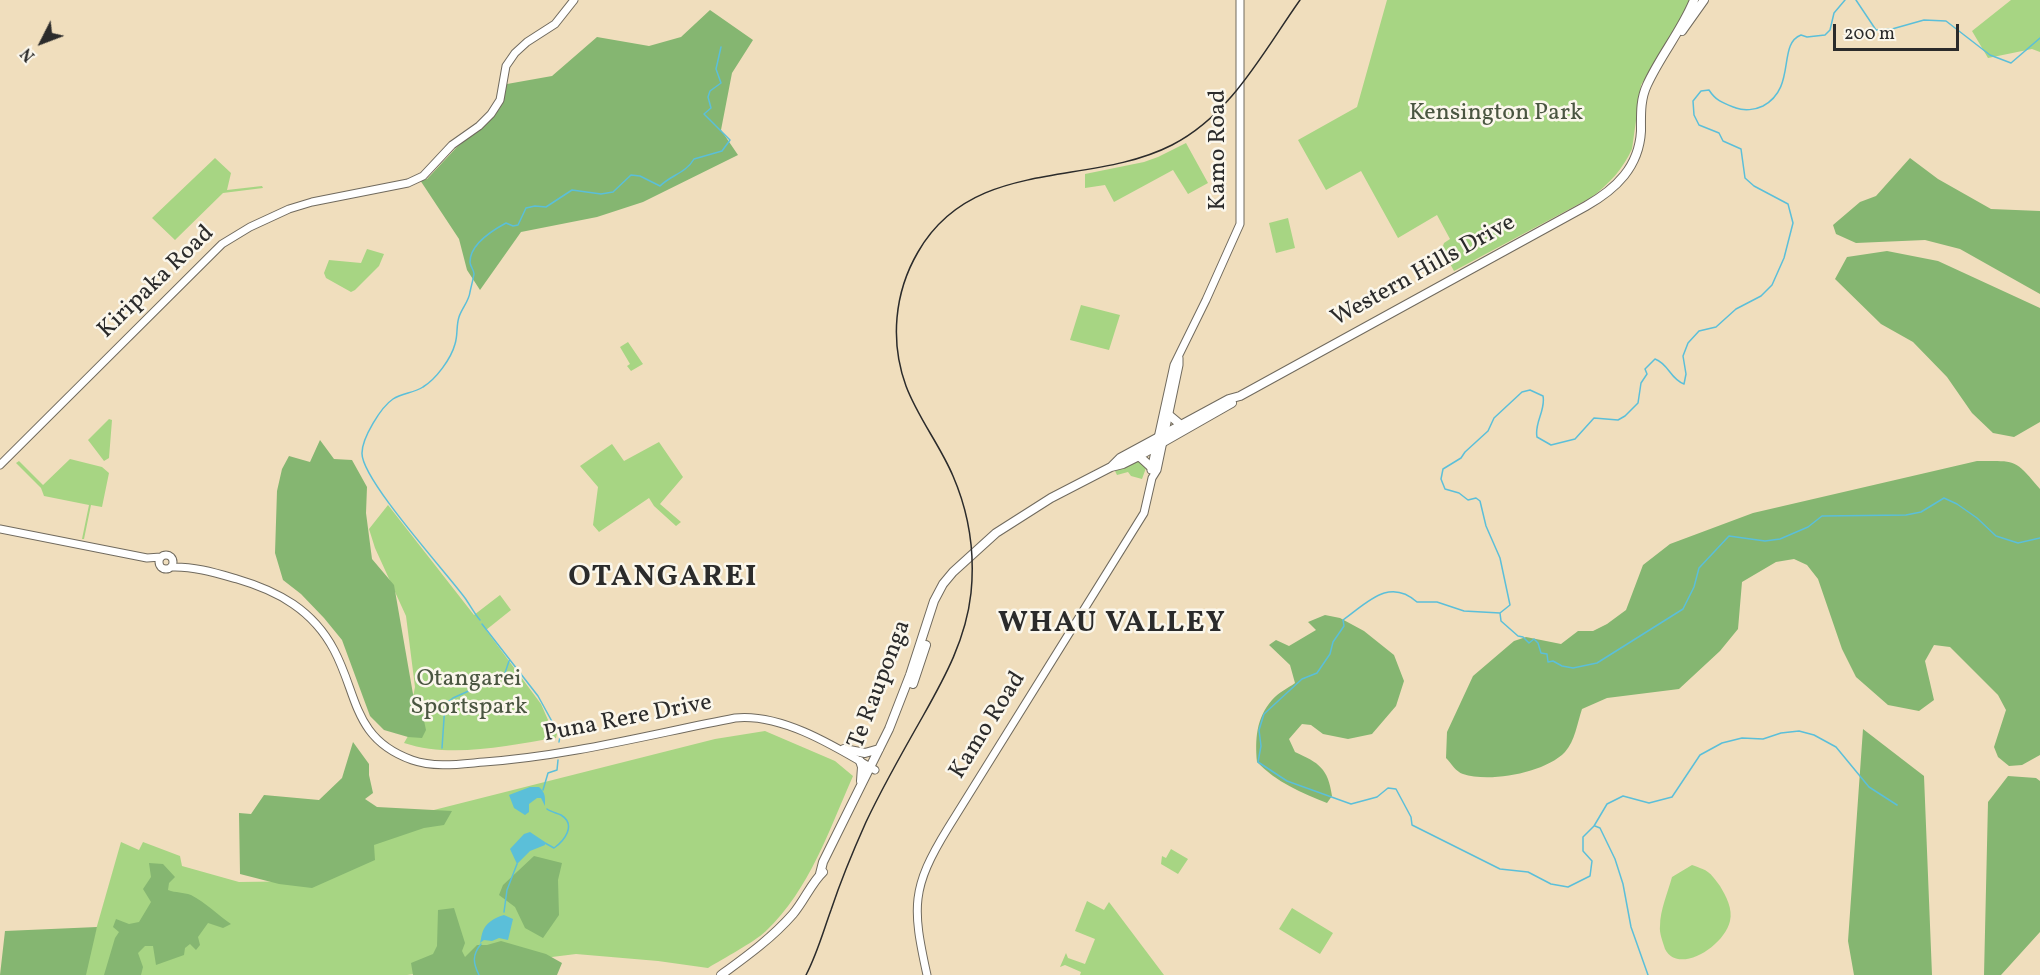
<!DOCTYPE html>
<html>
<head>
<meta charset="utf-8">
<style>
  body { margin:0 }
  #map { position:relative; width:2040px; height:975px; overflow:hidden; background:#f0debd; font-family:Vollkorn,serif }
  canvas { display:block }
  .north { position:absolute; left:12px; top:12px; width:60px; height:60px; -webkit-text-stroke:4px #fbf7ec; paint-order:stroke; rotate:228deg; font-size:16px; font-weight:700; line-height:24px; text-align:center; color:#2b2b2b }
  .north::after { content:''; display:block; margin:auto; width:21px; height:27px; background:#2b2b2b; clip-path:polygon(50% 0,100% 100%,50% 72%,0 100%) }
  .scale { position:absolute; left:1833px; top:24px; width:126px; height:27px; box-sizing:border-box; border:3px solid #2b2b2b; border-top:0; padding-left:8px; font-size:18px; line-height:21px; white-space:nowrap; color:#2b2b2b; -webkit-text-stroke:4px #fbf7ec; paint-order:stroke }
</style>
</head>
<body>
<div id="map">
<canvas width="2040" height="975"></canvas>
<div class="north">N</div>
<div class="scale">200 m</div>
</div>
<script>
const ctx = document.querySelector('canvas').getContext('2d');
ctx.lineJoin = 'round';
function fillPath(path, color) {
  ctx.fillStyle = color;
  ctx.fill(path, 'evenodd');
}
function stroke(path, color, width, dash) {
  ctx.strokeStyle = color;
  ctx.lineWidth = width;
  ctx.lineCap = dash ? 'butt' : 'round';
  ctx.setLineDash(dash || []);
  ctx.stroke(path);
}
function label(font, color, halo, rows, align = 'center') {
  ctx.font = font + ' Vollkorn,serif';
  ctx.lineWidth = 5;
  ctx.setLineDash([]);
  ctx.textBaseline = 'middle';
  ctx.strokeStyle = halo;
  ctx.fillStyle = color;
  for (const [text, x, y, turn = 0] of rows) {
    ctx.save();
    ctx.translate(x, y);
    ctx.rotate((+turn || 0) * Math.PI / 180);
    ctx.textAlign = isNaN(turn) ? turn : align;
    if (halo) ctx.strokeText(text, 0, 0);
    ctx.fillText(text, 0, 0);
    ctx.restore();
  }
}
fillPath(new Path2D(`
  M1387 0H1691L1686 11 1641 85 1632 149C1623 169 1609 184 1592 197L1454 271 1442 249 1444 243 1450 239 1437 215 1398 238 1361 171 1326 190 1298 140 1357 107Z
  M2011 0H2040V52L2032 49 1988 58 1972 31Z
  M1186 143 1208 183 1188 194 1173 170 1114 202 1105 185 1085 188V174L1144 162 1158 157Z
  M215 158 231 173 227 190 262 186 263 188 223 193 175 240 152 218Z
  M1288 218 1295 248 1276 253 1269 223Z
  M367 249 384 254 379 266 355 290 351 292 326 278 324 273 329 260 361 263Z
  M1081 305 1120 315 1109 350 1070 340Z
  M628 342 643 364 631 371 627 366 630 364 620 347Z
  M109 419 112 420 109 458 104 461 88 440Z
  M659 442 683 477 660 504 681 522 676 526 654 506 649 498 599 532 593 525 598 487 580 466 612 444 624 461Z
  M70 459 102 467 109 473 102 507 91 505 84 539H82L89 505 44 496 41 488 16 463 19 461 43 485Z
  M1138 460 1146 468 1142 479 1131 476 1128 472 1117 475 1115 471Z
  M388 505 474 615 500 595 511 610 486 630 541 704 552 729 557 734 556 738C507 745 453 759 404 743L418 719 413 697 415 687 406 616 375 548 369 529Z
  M765 731 835 761 853 776C829 830 810 889 766 931 753 943 724 958 708 968L658 961 576 954 407 975H83L121 842 139 850 143 842 180 856 182 866 239 882 311 881 418 814 715 739Z
  M1171 849 1188 859 1178 874 1161 864 1162 856 1166 858Z
  M1692 865C1709 871 1709 871 1720 886 1726 896 1733 909 1730 921 1724 947 1678 975 1665 949 1663 942 1659 933 1660 926 1660 910 1668 892 1672 877Z
  M1087 901 1104 910 1109 902 1164 975H1080L1081 972 1065 965 1060 967 1066 953 1068 958 1085 964 1095 939 1075 931Z
  M1292 908 1333 933 1320 954 1279 929Z`), '#a7d583');
fillPath(new Path2D(`
  M710 10 753 40 732 73 721 130 738 155 643 202 597 217 521 232 480 290 467 270 459 239 420 180 427 179 456 148 483 125 500 103 507 84 552 76 597 37 649 46 681 37Z
  M1910 158 1938 179 1991 209 2040 211V294L1960 249 1925 240 1856 243 1836 234 1833 225 1860 202 1876 196Z
  M1887 251 1938 261 2040 308V422L2014 437 1993 433 1972 413 1947 377 1913 342 1881 324 1835 279 1847 257Z
  M320 440 334 459 352 460 367 487 366 513 372 559 394 585 413 694 423 716 426 730 422 738 408 737 384 730 370 716 342 640 324 618 301 594 283 580 275 553 277 491 282 469 289 456 310 462Z
  M1977 461C2016 461 2014 458 2040 489V755L2022 765 2009 766 1998 757 1994 747 2006 710 1998 695 1950 647 1934 645 1925 661 1934 700 1919 711 1888 705 1856 677 1842 649 1818 579 1807 565 1794 559 1776 562 1742 582 1738 629 1720 651 1679 689 1607 698 1582 709C1577 724 1575 741 1565 752 1545 773 1489 783 1463 774 1456 772 1451 763 1446 758L1447 732 1473 676 1514 641 1526 637 1561 644 1578 631H1593L1607 624 1626 610 1643 565 1670 544 1753 513Z
  M1325 615 1340 618 1364 631 1394 655 1404 681 1396 706 1372 734 1348 739 1323 734 1311 725 1302 724 1289 739 1295 752C1319 763 1328 768 1332 796L1327 803C1302 793 1276 782 1257 762 1255 740 1256 718 1272 700 1278 693 1288 688 1295 683L1290 665 1269 645 1276 640 1289 646 1316 630 1308 622Z
  M1863 729 1924 776 1932 975H1854L1848 941Z
  M353 742 369 764V775L373 793 365 799 377 807 452 811 444 825 424 828 374 845 375 860 312 888 279 884 240 874 239 813 251 814 264 795 319 800 342 778Z
  M2008 776 2036 778 2040 781V932L2001 975H1984L1988 802Z
  M534 856 562 863 558 880 559 915 543 938 525 928 515 907 499 895 503 885Z
  M149 863 163 864 175 877 169 883 168 890C176 893 183 892 191 895 205 902 218 915 231 924L223 928 208 923 198 937 200 945 196 950 190 944 185 948 184 955 156 965 153 946H145L138 953 143 967 141 975H104L115 938 119 932 113 927 116 919 129 924 139 922 151 902 143 889 151 877Z
  M454 908 465 943 462 951 465 957 477 945H487L501 941 546 954 562 963 557 975H413L411 963 433 954 437 946 438 910Z
  M97 927 86 975H0L5 931Z`), '#85b671');
fillPath(new Path2D(`
  M530 787H539C546 793 545 798 545 806L541 798H537L529 804V812L525 815 514 808 509 795Z
  M530 832 545 842V845L530 851 517 864 510 849 524 834Z
  M504 915 513 919 508 940 499 938 492 941 484 940 480 943C481 940 481 937 482 934 484 924 495 917 504 915Z`), '#5bbfd9');
stroke(new Path2D(`
  M1845 0 1834 13 1830 30 1825 35 1807 37 1801 35C1777 44 1797 88 1763 106 1755 110 1744 111 1736 108 1723 103 1716 101 1709 90L1701 91 1693 101 1694 115 1699 125 1719 133 1723 141 1741 149 1745 178 1754 186 1788 204 1793 223 1784 258 1772 285 1761 296 1736 309 1716 327 1699 331 1688 343 1683 356 1686 374 1684 384C1670 379 1669 364 1655 359L1645 369 1647 374 1641 383 1638 403 1625 416 1618 420 1594 418 1575 439 1551 445 1537 437C1534 423 1546 410 1543 396L1530 390 1522 392 1494 418 1488 431 1465 452 1461 458 1443 469 1441 479 1445 489 1459 493 1468 500 1476 498 1480 501 1486 526 1500 558 1510 605 1500 613 1464 611 1437 602H1417C1389 577 1367 603 1343 620L1344 626 1333 642 1330 654 1317 673 1302 679 1264 714 1259 730 1261 746 1258 762 1287 781 1351 804 1377 797 1388 788 1396 789 1411 817 1412 825 1500 869 1528 872 1551 884 1568 887 1590 876 1592 861 1583 851V837L1594 826 1607 804 1623 796 1649 803 1672 797 1700 755 1722 743 1742 738 1763 739 1781 733 1799 731 1814 735 1836 747 1869 787 1897 805
  M1856 0 1876 30 1892 29 1924 20 1946 21 1990 55 2011 63 2040 38
  M1500 613 1501 621 1518 636 1523 637 1529 643 1534 639 1538 643 1541 653 1547 654 1548 662 1553 661 1562 666 1573 668 1597 663 1683 609 1694 587 1699 568 1729 536 1765 541 1780 539 1808 527 1822 516 1906 515 1921 512 1944 498 1957 504 1977 518 1996 536 2018 543 2040 538
  M480 620C474 613 470 605 465 598 446 572 361 479 362 453 362 438 381 407 393 399 402 393 414 393 423 387 436 379 451 359 455 344 458 335 456 326 459 317 462 308 469 301 470 292 471 287 473 280 474 274 474 270 470 266 470 262 470 244 493 230 506 223L513 226 518 225 526 208 535 206 546 207 572 190 601 194 613 192 631 175 640 176 660 186C671 175 686 173 694 159L722 151 730 140 704 114 711 108 708 97 710 91 721 83 716 69 721 47
  M482 624 538 696 560 736 559 742
  M442 748 445 704 453 698 502 676 505 673 509 661
  M543 790 548 773 557 770 558 760
  M1595 826 1600 828 1615 859 1623 884 1631 927 1648 975
  M545 843 554 848C564 841 577 825 561 815 557 813 551 812 547 809
  M504 912 507 890 517 864
  M479 975C473 963 472 955 481 944`), '#5bbfd9', 1.5);
const secondary = new Path2D(`
  M0 465 222 244 250 227 289 209 312 202 408 183 423 176 452 145 479 126 491 114 500 100 506 66 515 53 527 42 555 24 574 0
  M1151 470 1174 365 1206 300 1240 224V0
  M0 529 147 558 161 557
  M159 562a7 7 0 1 1 14 0a7 7 0 1 1-14 0Z
  M171 567C193 566 216 573 237 579 278 591 313 610 334 650 358 695 353 739 412 760 435 768 460 764 484 762 569 756 652 734 735 718 782 713 836 747 875 770
  M927 975C912 907 911 888 948 828L1144 513 1152 478 1157 470 1179 365V358`);
const trunk = new Path2D(`
  M1682 31 1704 0
  M1169 415 1181 425
  M1139 456 1151 467
  M1111 467 1120 458 1229 399 1240 396 1586 206C1616 189 1639 167 1641 131 1641 115 1640 100 1647 85 1660 56 1682 30 1694 0
  M913 684 926 645
  M844 749 865 753 879 749
  M860 761 862 767 861 781
  M820 874 823 862 889 729 910 675 934 601 943 584 953 572 996 533 1051 498 1111 467 1123 464 1139 456 1232 403
  M721 975C747 956 772 938 793 914 804 901 812 882 823 872`);
stroke(secondary, '#706a5e', 9);
stroke(trunk, '#706a5e', 10);
stroke(secondary, '#fff', 7);
stroke(trunk, '#fff', 8);
stroke(new Path2D(`
  M806 975C817 954 823 932 831 910 841 880 853 851 866 822 883 786 903 751 923 716 945 677 966 639 971 593 975 553 969 513 953 476 940 445 918 418 906 386 890 342 894 293 918 252 973 156 1088 188 1172 145 1231 115 1263 52 1300 0`), '#2b2b2b', 1.5);
label('24px', '#4a5641', '#fbf7ec', [
  ["Kensington Park",1496,115],
  ["Otangarei",469,681],
  ["Sportspark",469,709]
]);
label('24px', '#2b2b2b', '#fbf7ec', [
  ["Kamo Road",1220,150,-90],
  ["Western Hills Drive",1424,272,-29],
  ["Kiripaka Road",157,283,-44],
  ["Te Rauponga",881,685,-69],
  ["Puna Rere Drive",628,720,-11],
  ["Kamo Road",989,726,-58]
]);
ctx.letterSpacing = '1.5px';
label('bold 30px', '#2b2b2b', '#fbf7ec', [
  ["OTANGAREI",663,579],
  ["WHAU VALLEY",1112,625]
]);
ctx.letterSpacing = '0px';
</script>
</body>
</html>
